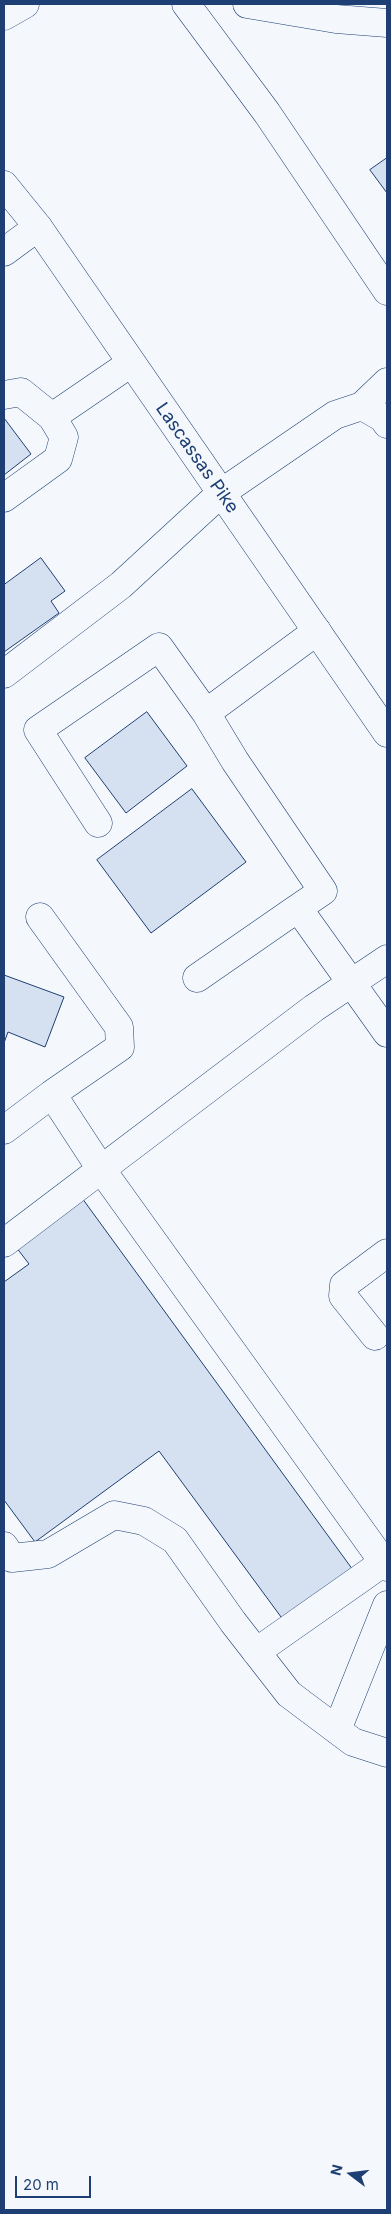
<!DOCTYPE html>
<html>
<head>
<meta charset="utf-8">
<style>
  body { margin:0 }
  #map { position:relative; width:391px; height:2214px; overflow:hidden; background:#f4f7fb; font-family:Inter,sans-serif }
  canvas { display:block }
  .frame { position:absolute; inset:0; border:5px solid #1d3f73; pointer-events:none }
  .north { position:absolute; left:326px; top:2149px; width:50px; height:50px; -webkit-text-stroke:4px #f4f7fb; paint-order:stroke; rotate:285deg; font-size:14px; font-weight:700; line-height:20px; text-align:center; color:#1d3f73 }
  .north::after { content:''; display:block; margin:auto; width:18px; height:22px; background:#1d3f73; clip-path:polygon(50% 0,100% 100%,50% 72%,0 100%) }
  .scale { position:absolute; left:15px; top:2176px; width:76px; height:22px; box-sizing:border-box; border:2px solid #1d3f73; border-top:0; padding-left:6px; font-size:15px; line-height:18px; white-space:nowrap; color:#1d3f73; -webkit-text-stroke:4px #f4f7fb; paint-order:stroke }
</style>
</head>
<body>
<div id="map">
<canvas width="391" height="2214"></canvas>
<div class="frame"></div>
<div class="north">N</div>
<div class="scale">20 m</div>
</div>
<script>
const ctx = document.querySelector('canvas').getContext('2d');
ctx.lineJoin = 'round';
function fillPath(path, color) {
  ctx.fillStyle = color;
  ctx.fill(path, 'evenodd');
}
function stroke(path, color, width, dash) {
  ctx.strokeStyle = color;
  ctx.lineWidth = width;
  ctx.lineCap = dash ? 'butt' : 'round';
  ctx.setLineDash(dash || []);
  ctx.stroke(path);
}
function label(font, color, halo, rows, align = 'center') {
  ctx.font = font + ' Inter,sans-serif';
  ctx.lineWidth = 4;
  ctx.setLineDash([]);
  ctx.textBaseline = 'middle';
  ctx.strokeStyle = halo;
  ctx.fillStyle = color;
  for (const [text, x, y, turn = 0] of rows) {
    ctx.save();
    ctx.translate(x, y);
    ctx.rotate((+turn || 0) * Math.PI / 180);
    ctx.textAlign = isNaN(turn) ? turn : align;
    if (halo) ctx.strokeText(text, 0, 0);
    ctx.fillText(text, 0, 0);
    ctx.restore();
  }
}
const building = new Path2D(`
  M387 158V193L370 170Z
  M4 418 31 454 4 475Z
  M41 558 65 591 51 601 59 613 4 652V585Z
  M147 712 187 766 126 813 85 758Z
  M192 789 246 862 151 933 97 860Z
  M4 975 64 997 45 1047 8 1032 4 1043Z
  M82 1198 353 1570 284 1621 159 1451 35 1542 4 1500V1282L29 1264 16 1247Z`);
fillPath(building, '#d5e0f0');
stroke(building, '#1d3f73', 1);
const minor = new Path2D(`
  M186 4 267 113 387 291
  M247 4 336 19 387 23
  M4 16 25 4
  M4 252 38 227
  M4 395 21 392 52 417 64 437 58 459 4 498
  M362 406 387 382
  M52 417 131 363
  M4 674 121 585 221 493 335 415 362 406 383 418 387 424
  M206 713 317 631
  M98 823 38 730 159 647 206 713 235 761 323 891 298 908 387 1033
  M40 917 119 1027 120 1047 52 1094 101 1169 387 1567
  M197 978 298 908
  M4 1130 52 1094
  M4 1243 314 1008 387 959
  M375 1336 343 1296 344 1285 387 1253
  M4 1546 12 1558 48 1554 114 1515 144 1521 175 1540 233 1622 289 1694 353 1742 387 1753
  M256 1652 384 1562
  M337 1730 387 1605`);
const major = new Path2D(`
  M4 185 38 227 387 733`);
stroke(minor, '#1d3f73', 29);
stroke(major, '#1d3f73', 29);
stroke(minor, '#f4f7fb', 28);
stroke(major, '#f4f7fb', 28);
label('18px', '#1d3f73', '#f4f7fb', [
  ["Lascassas Pike",197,458,55]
]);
</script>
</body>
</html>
